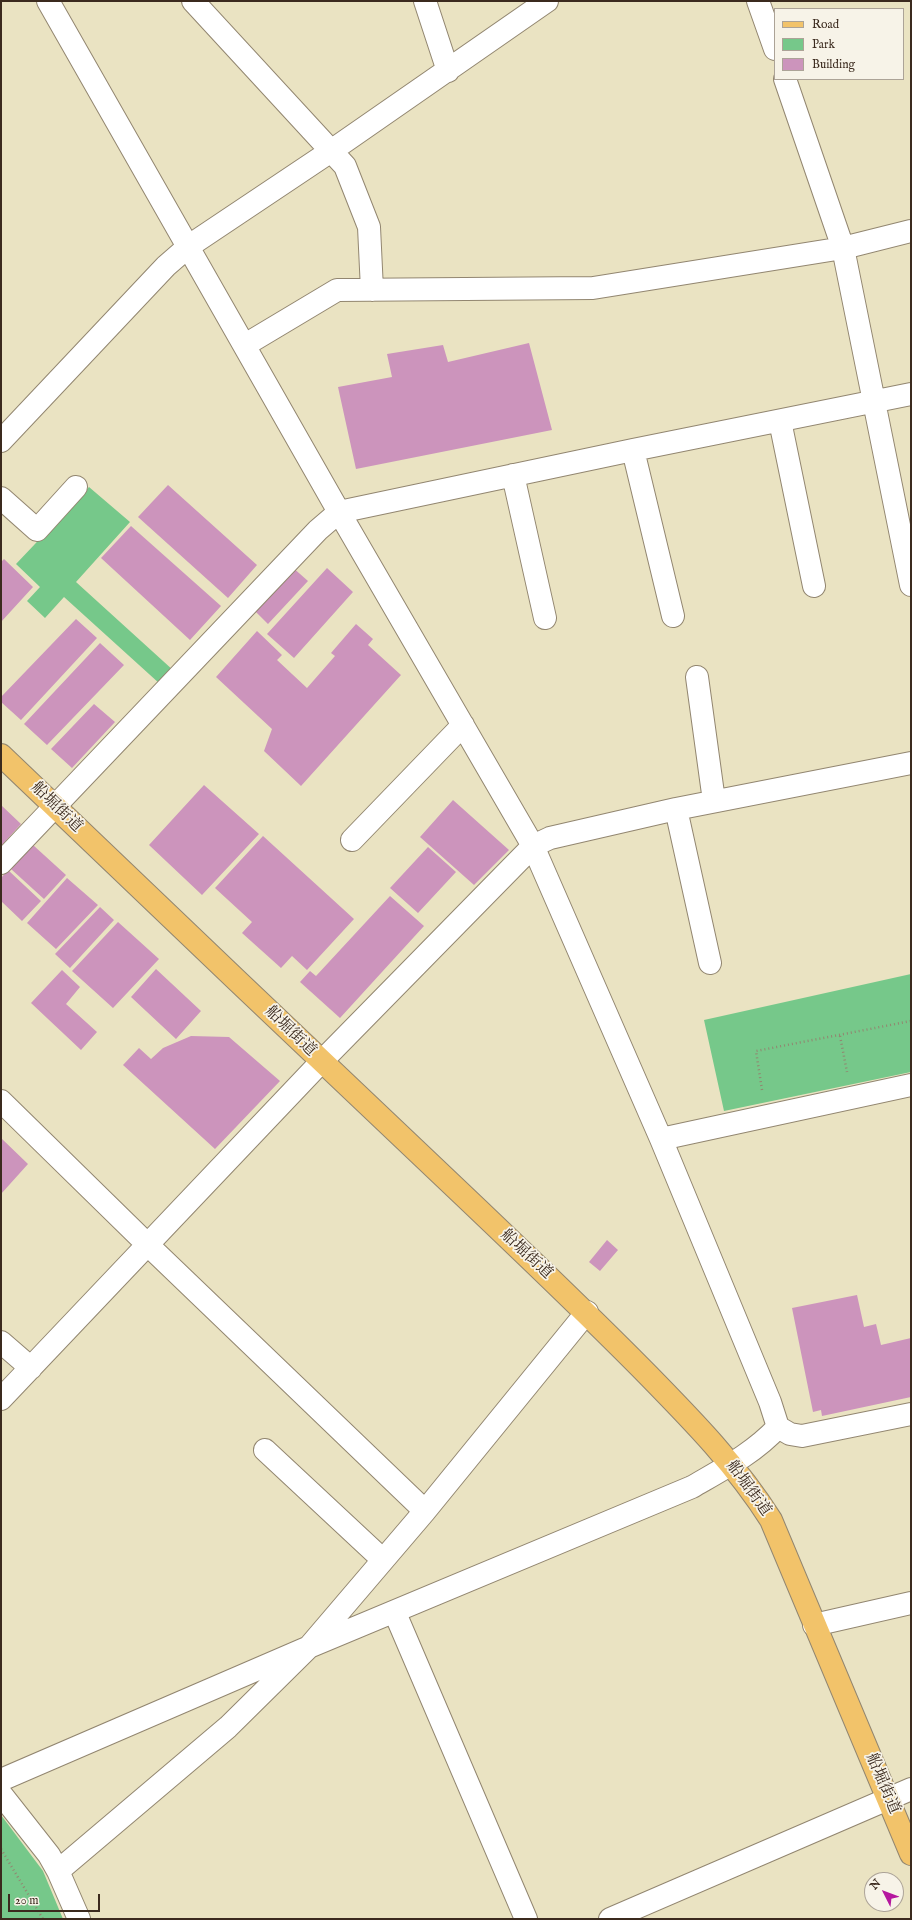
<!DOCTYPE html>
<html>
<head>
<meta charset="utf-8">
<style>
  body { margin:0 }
  #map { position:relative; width:912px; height:1920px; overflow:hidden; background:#eae3c2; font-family:"IM FELL English",serif }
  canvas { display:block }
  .frame { position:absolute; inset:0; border:2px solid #3b2a1e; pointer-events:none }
  .legend { position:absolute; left:774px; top:8px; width:130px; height:72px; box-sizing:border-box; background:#f7f3e8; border:1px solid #aca397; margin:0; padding:5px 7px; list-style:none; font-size:12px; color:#3b2a1e }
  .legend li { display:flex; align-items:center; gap:8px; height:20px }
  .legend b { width:20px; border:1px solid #aca397 }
  .north { position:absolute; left:864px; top:1872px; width:40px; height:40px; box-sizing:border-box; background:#f7f3e8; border:1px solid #aca397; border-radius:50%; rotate:312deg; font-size:11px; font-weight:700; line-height:16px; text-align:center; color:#3b2a1e }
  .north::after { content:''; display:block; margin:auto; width:14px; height:18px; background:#b5179e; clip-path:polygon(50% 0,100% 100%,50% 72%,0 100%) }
  .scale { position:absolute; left:8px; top:1894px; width:92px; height:18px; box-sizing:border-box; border:2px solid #3b2a1e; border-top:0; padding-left:5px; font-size:12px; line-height:14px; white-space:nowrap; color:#3b2a1e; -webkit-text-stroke:3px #f7f3e8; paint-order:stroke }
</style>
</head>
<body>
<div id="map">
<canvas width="912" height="1920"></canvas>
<div class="frame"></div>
<ul class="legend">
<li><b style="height:5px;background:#f2c36a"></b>Road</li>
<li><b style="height:11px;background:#76c88a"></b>Park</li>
<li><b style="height:11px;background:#cc94bc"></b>Building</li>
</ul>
<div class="north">N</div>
<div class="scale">20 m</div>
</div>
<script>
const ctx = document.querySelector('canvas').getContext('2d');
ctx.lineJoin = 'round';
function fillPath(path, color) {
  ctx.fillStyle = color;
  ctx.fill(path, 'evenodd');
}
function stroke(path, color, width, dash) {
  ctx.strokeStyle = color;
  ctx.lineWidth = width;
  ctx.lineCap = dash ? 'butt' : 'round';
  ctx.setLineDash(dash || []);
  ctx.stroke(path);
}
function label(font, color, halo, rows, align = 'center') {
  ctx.font = font + ' "IM FELL English","Noto Serif JP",serif';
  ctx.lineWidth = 3.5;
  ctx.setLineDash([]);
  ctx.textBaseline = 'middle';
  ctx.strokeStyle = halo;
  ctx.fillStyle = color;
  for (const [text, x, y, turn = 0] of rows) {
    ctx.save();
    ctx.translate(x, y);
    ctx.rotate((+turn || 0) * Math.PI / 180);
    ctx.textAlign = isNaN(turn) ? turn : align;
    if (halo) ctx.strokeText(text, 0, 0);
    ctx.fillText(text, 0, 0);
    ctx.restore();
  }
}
fillPath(new Path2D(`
  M89 487 130 522 76 582 174 671 160 684 64 597 45 618 27 601 40 587 16 564Z
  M911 974V1072L724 1111 704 1020Z
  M1 1815 43 1871 63 1919H1Z`), '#76c88a');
fillPath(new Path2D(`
  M529 343 552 430 356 469 338 387 392 377 387 354 443 345 448 362Z
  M168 485 257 565 228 598 138 517Z
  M131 526 221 606 190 640 101 558Z
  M4 559 33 587 1 622V562Z
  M291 566 308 581 268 624 253 609Z
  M327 568 353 592 294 658 267 634Z
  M76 619 97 638 21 720 1 702V697Z
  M356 624 373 639 368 645 401 675 301 786 264 751 272 729 216 677 257 631 282 655 277 660 307 688 335 656 331 653Z
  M100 643 124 665 47 745 24 724Z
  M94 704 115 722 72 768 51 749Z
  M204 785 259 834 202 895 149 845Z
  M453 800 509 850 474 885 420 837Z
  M1 805 21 824 1 846Z
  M263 836 354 919 307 970 292 956 281 968 242 933 252 922 215 888Z
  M33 845 66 875 44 899 11 869Z
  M428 847 456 872 418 913 390 888Z
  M8 870 41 901 22 921 1 901V878Z
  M67 878 98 905 56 949 27 923Z
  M390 896 424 926 340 1018 300 982 310 971 316 976Z
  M100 907 114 920 70 968 55 954Z
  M118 922 159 959 113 1008 72 971Z
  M156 969 201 1011 176 1039 131 997Z
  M62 970 80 987 66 1004 97 1032 81 1050 31 1003Z
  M191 1036 229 1037 280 1081 215 1149 123 1065 139 1048 151 1059 163 1048Z
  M1 1138 28 1164 1 1194Z
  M607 1240 618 1250 600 1271 589 1262Z
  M857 1295 864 1327 876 1324 881 1345 911 1338V1397L822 1416 821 1410 813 1412 792 1308Z`), '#cc94bc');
const minor = new Path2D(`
  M48 1 339 512 533 846 661 1139 770 1402 778 1427
  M193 1 345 166 369 227 372 290
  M425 1 448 71
  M758 1 775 49
  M785 79 843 248 911 585
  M245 345 337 290 593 288 843 248 911 231
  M780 421 814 586
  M1 441 166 266 189 246 331 151 547 1
  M633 450 673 616
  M513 475 545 618
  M1 498 37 530 76 487
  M697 677 714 801
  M676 809 710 963
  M352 840 463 725
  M1 863 318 530 339 512 633 450 911 394
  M1 1101 149 1246 425 1511
  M661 1139 911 1085
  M1 1342 31 1368
  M1 1399 321 1062 533 846 550 838 676 809 911 763
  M265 1450 383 1560
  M395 1613 526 1919
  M814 1625 911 1603
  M1 1780 309 1647 692 1487C723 1469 754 1453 778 1427L790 1434 802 1436 911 1414
  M1 1794 49 1855 58 1871 79 1919
  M58 1871 228 1727 309 1647 425 1511 587 1312
  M610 1919 911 1789`);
const major = new Path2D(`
  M1 755C155 902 309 1050 464 1196 526 1255 588 1314 648 1375 693 1421 737 1466 771 1520L911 1854`);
stroke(minor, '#928670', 24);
stroke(major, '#928670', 24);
stroke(new Path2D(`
  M840 1036 847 1072
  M762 1090 756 1051 911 1021
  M1 1849 43 1919`), '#928670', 2.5, [1, 3]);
stroke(minor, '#fff', 22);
stroke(major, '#f2c36a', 22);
label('16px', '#3b2a1e', '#f7f3e8', [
  ["船堀街道",56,808,44],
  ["船堀街道",290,1032,44],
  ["船堀街道",526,1255,43],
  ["船堀街道",748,1489,54],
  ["船堀街道",882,1784,67]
]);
</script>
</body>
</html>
